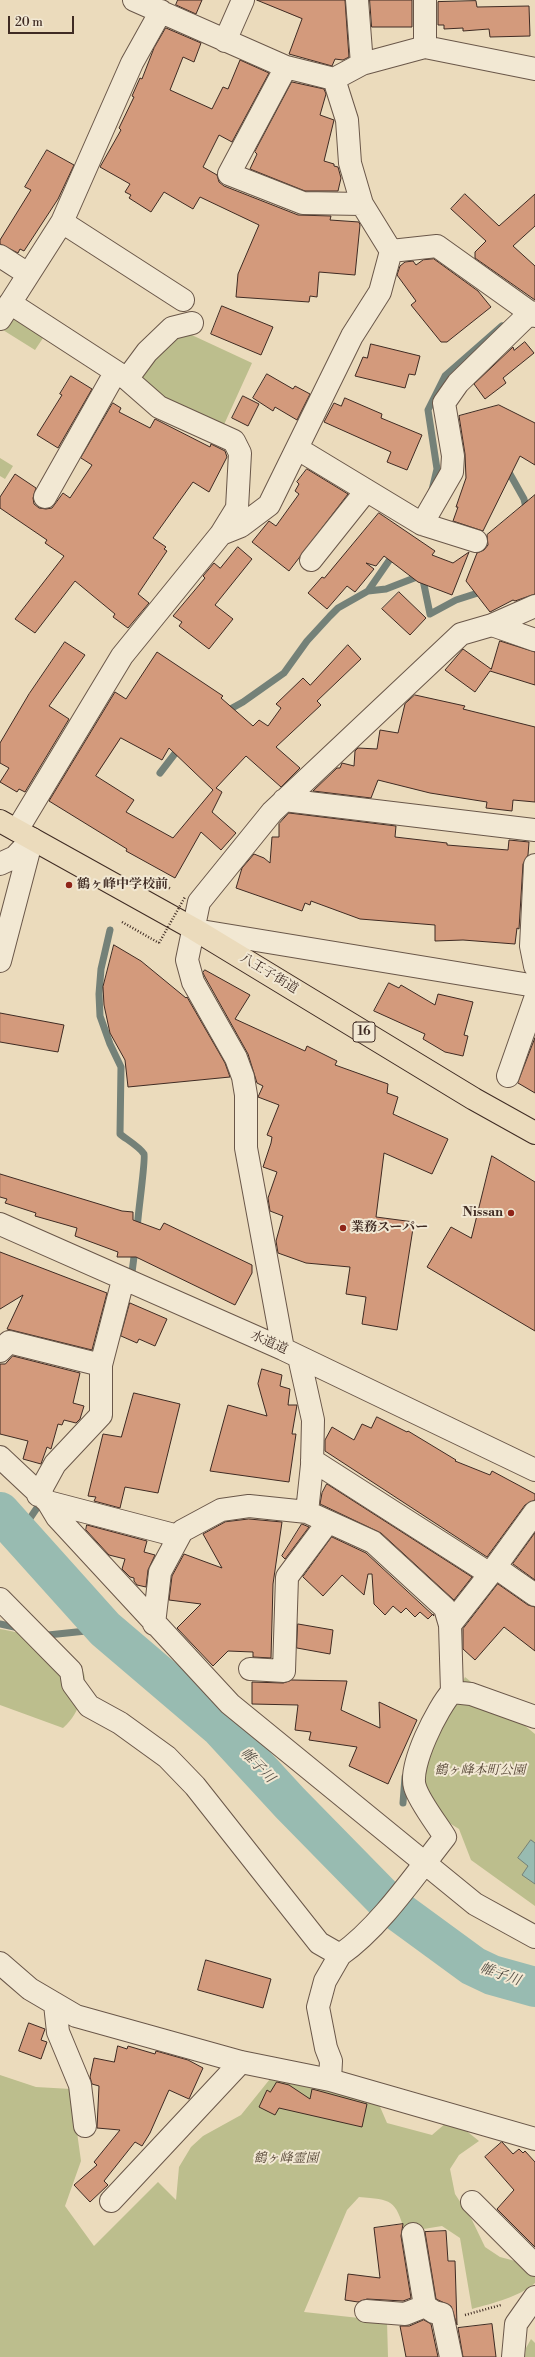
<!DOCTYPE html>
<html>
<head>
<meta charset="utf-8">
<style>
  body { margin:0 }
  #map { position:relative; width:535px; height:2357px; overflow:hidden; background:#ebdbbc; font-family:"Libre Bodoni",serif }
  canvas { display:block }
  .scale { position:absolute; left:8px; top:16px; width:66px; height:18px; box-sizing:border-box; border:2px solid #3f2b23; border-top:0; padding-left:5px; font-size:12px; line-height:14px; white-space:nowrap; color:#3f2b23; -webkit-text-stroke:3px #f2e8d3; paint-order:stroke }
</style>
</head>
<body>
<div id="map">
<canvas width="535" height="2357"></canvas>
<div class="scale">20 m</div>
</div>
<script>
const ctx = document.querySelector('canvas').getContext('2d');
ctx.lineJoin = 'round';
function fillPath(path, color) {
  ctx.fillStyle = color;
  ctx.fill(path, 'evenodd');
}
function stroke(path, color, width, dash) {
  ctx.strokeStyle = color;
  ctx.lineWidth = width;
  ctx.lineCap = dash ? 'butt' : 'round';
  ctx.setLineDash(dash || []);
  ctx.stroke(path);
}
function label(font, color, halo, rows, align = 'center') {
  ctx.font = font + ' "Libre Bodoni","Noto Serif JP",serif';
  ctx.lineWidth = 4;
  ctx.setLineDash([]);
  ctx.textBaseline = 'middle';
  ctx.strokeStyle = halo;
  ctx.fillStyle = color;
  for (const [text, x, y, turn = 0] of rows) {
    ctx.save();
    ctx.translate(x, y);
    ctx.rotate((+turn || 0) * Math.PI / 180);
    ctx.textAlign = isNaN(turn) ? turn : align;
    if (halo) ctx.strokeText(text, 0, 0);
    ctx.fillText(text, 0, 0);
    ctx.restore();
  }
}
fillPath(new Path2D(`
  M13 313 43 338 35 350 3 330Z
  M181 330 252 363 222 429 163 404 135 376Z
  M0 458 13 466 5 479 0 476Z
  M0 1629C34 1635 101 1650 82 1698 76 1712 74 1718 63 1728L0 1705Z
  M465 1677 535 1734V1906L471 1860 459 1829 443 1819 426 1790 425 1760Z
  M274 2074 378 2102 387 2123 432 2135 446 2123 459 2125 479 2141 459 2155 450 2169 455 2194 472 2220 485 2247 500 2257 519 2262 535 2271V2283C519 2297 493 2303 472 2309L460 2238 442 2226 405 2232C395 2199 392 2200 359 2197L347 2210 304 2312 387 2321 388 2357H0V2075L36 2087 71 2089 81 2161 65 2206 94 2246 158 2182 176 2200 179 2167 191 2147 203 2136 241 2115Z
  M531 2339 535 2343V2357H525L526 2348Z`), '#bcbe8d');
const water = new Path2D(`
  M531 1840 535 1843V1884L522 1875 528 1866 518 1858Z`);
fillPath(water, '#98bbb1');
stroke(water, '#748178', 1);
stroke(new Path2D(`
  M506 467 524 499 527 512
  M432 490 437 469 428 410 445 376 502 326
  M368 591 386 589 422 575 430 614 456 600 484 591
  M225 712 243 702 284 673 307 641 330 616 338 608 368 591 395 552
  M160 773 180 747
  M110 930 101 969 99 994 100 1016 110 1044 121 1067 120 1134C126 1139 140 1147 144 1154 146 1159 137 1219 137 1231
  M131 1280 135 1249
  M20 1533 43 1499
  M0 1624 19 1628
  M43 1634 48 1635 105 1629
  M403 1803 405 1777`), '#748178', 7);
stroke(new Path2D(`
  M0 1512 105 1629 220 1727 290 1803 391 1906 473 1966 492 1975 535 1987`), '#98bbb1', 40);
const building = new Path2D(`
  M178 0H202L196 14 176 5Z
  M257 0H345L349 57 343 60 335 59 332 66 289 54 302 19Z
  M370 0H412V27H372Z
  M476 1 477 7 529 6 530 36 490 37 489 29 463 31V28L444 29V25H438V2Z
  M166 28 201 43 194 62 183 57 170 90 212 109 223 87 228 89 240 60 269 73 232 142 219 135 203 167 217 175 219 182 224 186 298 215 331 216 330 220 359 222 360 225 355 275 319 272 317 297 310 296 309 302 236 297 238 274 259 225 200 197 193 209 164 192 151 212 129 198 131 195 125 192 130 184 100 167 121 130 119 128 134 97 132 96 140 78 142 79 154 48Z
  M292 82 324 89 326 94 320 115 334 120 324 161 334 164V166L338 167 341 178 338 191H305L250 169 257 154 255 152Z
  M47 150 74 165 58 199 24 251 20 249 18 253 0 244V240L31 190 25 187Z
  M465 194 499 226 535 194V226L513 246 535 266V300L475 258V252L486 241 451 209Z
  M434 259 478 291 491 307 447 342H441L411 305 416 301 397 275 400 266 405 262 413 261 416 265 423 260Z
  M222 306 273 327 261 355 211 334Z
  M525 342 534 353 503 378 506 383 485 399 474 384 513 347 514 350Z
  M371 344 420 356 415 375 409 374 405 388 355 376 363 357 367 358Z
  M267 374 293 389 295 386 310 394 297 420 275 407 273 411 253 398Z
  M71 376 92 389 58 448 37 435 62 395 60 394Z
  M243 396 259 404 248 426 232 418Z
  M345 398 382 414 381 418 422 435 407 470 387 462 391 452 324 422 334 403 341 406Z
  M113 403 121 408 119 412 150 428 155 419 210 447 211 444 225 451 227 457 209 492 193 482 153 538 166 547 164 549 167 551 138 594 149 603 128 628 113 617 115 614 75 581 35 633 15 619 64 556 45 543 47 540 0 508V497L15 474 36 488 33 498 34 504 39 508 46 509 52 508 63 493 70 498 92 465 81 458Z
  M499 405 535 423V465L520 456 483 531 453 521 458 507H456L466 478 465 454 459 416Z
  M307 469 348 494 289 571 252 542 269 521 276 526 299 494 295 491 299 484 297 482Z
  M535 495V594L515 601 513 600 490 612 466 581 477 553 484 550 488 545 487 535Z
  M379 513 435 551 432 555 453 563 469 552 452 595 418 582 384 556 376 566 366 563 374 569 355 592 347 586 327 609 308 593 322 577 324 578Z
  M238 547 252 559 215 605 233 619 209 649 179 626 182 622 173 616 205 578 203 576 214 563 220 568Z
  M399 592 426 618 410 635 382 609Z
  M500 641 535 652V685L490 671 475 692 445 670 463 649 491 669Z
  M65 642 85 655 49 706 69 719 25 792 19 789 17 792 0 782 9 768 0 763V743L29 694Z
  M348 645 361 659 317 701 321 705 276 747 300 768 281 787 246 756 216 788 222 792 212 812 236 833 221 850 201 832 175 878 126 851 127 849 49 801 115 692 126 699 157 652 223 696 221 698 253 726 259 720 268 726 281 708 276 704 303 678 310 685ZM121 738 162 760 169 748 213 790 173 838 126 812 134 800 96 776Z
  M415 695 465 706 463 709 535 727V802L513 800 512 811 486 808 487 802 430 793 378 780 371 798 313 791 337 768H340L342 763 354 766 355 751 358 748 377 749 380 730 398 733 405 704Z
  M289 813 396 826 395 837 447 843V845L508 850 509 840 529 842 528 855 523 864 519 929 517 928 515 944 463 940 435 941V925L360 919 311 901 310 905 305 903 302 911 236 888 242 868 254 854 264 858 270 863 272 837H279V824Z
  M114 945 141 961 186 998 187 997 225 1063 230 1077 128 1087 125 1060 110 1033 104 1005 103 987Z
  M205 970 250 995 235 1019 305 1051 307 1046 337 1061 335 1065 388 1084 387 1093 398 1097 393 1114 448 1139 432 1174 384 1153 376 1217 414 1222 397 1330 362 1324 366 1297 346 1294 350 1267 306 1263 278 1253 276 1241 283 1216 270 1211 268 1198 277 1172 263 1167 271 1143 272 1137 267 1135 279 1105 258 1097 263 1086 257 1083 248 1054 205 977 203 973Z
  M389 983 399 988 401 985 435 1005 438 994 473 1002 464 1035 468 1036 463 1056 445 1052 423 1039 425 1034 374 1011Z
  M0 1013 64 1025 58 1052 0 1042Z
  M535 1038V1093L518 1083Z
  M492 1156 535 1182V1331L427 1267 451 1227 471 1238Z
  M0 1174 122 1211 133 1212V1220L160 1230 164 1223 252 1265V1273L235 1305 136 1257H117L118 1252 75 1236 77 1228 35 1216 36 1213 5 1203 7 1199 0 1197Z
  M0 1252 107 1293 92 1350 7 1329 23 1295 0 1309Z
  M130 1303 167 1319 155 1346 139 1339 137 1343 121 1336Z
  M13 1356 80 1373 73 1403 84 1406 80 1419 76 1423 64 1420 62 1425 58 1424 51 1449 47 1447 41 1464 23 1459 28 1441 0 1434V1364H5Z
  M262 1369 282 1375 280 1386 290 1389 288 1405H297L292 1434H296L289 1482 210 1471 228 1405 267 1416 258 1384Z
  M134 1393 180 1404 158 1493 125 1487 120 1508 94 1501 96 1497 88 1496 103 1434 121 1437Z
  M377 1417 407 1432 408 1431 456 1460 455 1461 490 1475 492 1471 535 1494V1500L525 1505 487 1557 325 1451V1440L332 1427 354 1440 362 1424 371 1428Z
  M327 1484 472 1577 454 1600 381 1533 320 1504 322 1493Z
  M249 1519 282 1522 273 1584 271 1658 253 1657V1652L228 1651 213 1666 177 1628 201 1604 169 1600 172 1576 184 1554 222 1568 203 1534 225 1522Z
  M302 1524 309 1527 285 1559 282 1556Z
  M87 1525 147 1541 144 1552 155 1555 148 1570 146 1587 137 1585 134 1581V1578L130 1577 122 1569 125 1559 109 1555 86 1530Z
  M535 1533V1580L513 1564Z
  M332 1537 366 1553 434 1616 433 1614 428 1619 420 1612 415 1617 406 1608 401 1613 393 1606 385 1615 374 1604 372 1574H368L364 1595 342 1575 323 1596 303 1577Z
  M498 1584 528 1605 535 1607V1651L504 1627 475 1660 463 1649V1629Z
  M298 1624 333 1630 330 1654 297 1648Z
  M292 1680 347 1681 341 1710 380 1728 379 1702 417 1720 388 1784 349 1766 357 1747 309 1740 311 1732 295 1730 298 1705 252 1704V1682L283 1683Z
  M206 1960 271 1979 263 2008 198 1990Z
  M29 2023 45 2029 41 2040 47 2042 41 2059 19 2051Z
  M118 2046 127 2049 128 2046 155 2054 156 2051 188 2060 203 2068 189 2099 169 2090 150 2133 142 2146 135 2142 104 2181 108 2185 90 2202 74 2185 97 2165 94 2162 120 2130 97 2128 99 2086 92 2084 90 2077 94 2058 114 2062Z
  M277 2082 289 2085 310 2099 312 2089 367 2104 362 2127 279 2108 275 2115 259 2107 267 2090 270 2092Z
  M502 2142 513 2154 519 2149 523 2153 525 2151 535 2162V2247L497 2209 514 2190 485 2157Z
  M403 2224 401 2236 411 2298 403 2301 367 2299 358 2302 345 2300 348 2274 380 2278 374 2228Z
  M446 2231 448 2261H455L457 2325 451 2306 436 2299 425 2232Z
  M424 2320 431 2324 438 2357H406L400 2326H409Z
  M492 2324 496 2357H463L458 2328Z`);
fillPath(building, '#d39a7c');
stroke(building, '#3f2b23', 1);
const minor = new Path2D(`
  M134 0 286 67 334 79 347 120 350 163 362 204 391 251 380 292 352 336 269 505 241 526 221 534
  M357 0 362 64
  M425 0V47
  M225 41 243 0
  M286 67 229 174 303 203 362 204
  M334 79 362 64 425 47 535 69
  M62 222 183 300
  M391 251 437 246 535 316
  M0 256 28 274
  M10 303 127 379 159 407 234 441 240 453 237 508 221 534 122 656 17 830
  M0 319 62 222 132 63 161 11
  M127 379 147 352 172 328 192 323
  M298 449 422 524 476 541
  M45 497 115 373
  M422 524 452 472 453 456 444 403 458 383 531 312
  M311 560 366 491
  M492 625 535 640
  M284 800 535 830
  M0 864 15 857 32 839
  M535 865 531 946 535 966
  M195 930 535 986
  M0 961 32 839
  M508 1076 535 999
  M0 1224 283 1349 535 1470
  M283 1349 246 1148V1095L243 1077 236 1058 193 982 187 960 199 902 272 812 461 634 492 625 535 606
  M0 1351 9 1342 101 1365
  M299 1357 313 1420 312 1465 307 1512
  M0 1457 48 1502 57 1517 230 1704 475 1904 535 1937
  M312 1460 490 1574
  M38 1495 55 1464 101 1415V1365L123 1280
  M48 1502 178 1536
  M495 1567 535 1595
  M0 1599 71 1671 73 1684 89 1706 120 1723 167 1757 195 1786 319 1943 340 1955C380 1927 415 1875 445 1837 437 1824 419 1801 415 1787 408 1766 438 1707 452 1692L471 1694 535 1717
  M154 1624 160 1572 182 1531 221 1510 249 1506 307 1512 373 1542 445 1608 450 1625
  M250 1669 284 1671 287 1577 328 1522
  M452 1692 450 1625 490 1574 535 1512
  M0 1963 30 1989 76 2016 241 2062 330 2080 535 2139
  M55 2004 58 2032 80 2085 85 2126
  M330 2080 331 2061 326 2048 318 2007 325 1981 340 1955
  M111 2201 241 2062
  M472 2202 535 2265
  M413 2234 425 2306 434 2312 442 2314 451 2357
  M366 2311 405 2314 425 2306
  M513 2357 516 2324 535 2297`);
const highway = new Path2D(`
  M0 821 194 929 474 1099 535 1133`);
stroke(minor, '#6a5749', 24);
stroke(highway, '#3f2b23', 24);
stroke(new Path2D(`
  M151 877 171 889
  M122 922 159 943
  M465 2315 501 2305`), '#3f2b23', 2.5, [1, 2]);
stroke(minor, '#f2e8d3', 22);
stroke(highway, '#ebdbbc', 22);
stroke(new Path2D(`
  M159 943 185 897`), '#3f2b23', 2.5, [1, 2]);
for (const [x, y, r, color] of [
  [69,885,4,"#8f2418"],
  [511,1213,4,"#8f2418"],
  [343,1228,4,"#8f2418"]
]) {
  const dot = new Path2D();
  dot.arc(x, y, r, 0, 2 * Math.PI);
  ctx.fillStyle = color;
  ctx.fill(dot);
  stroke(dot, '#f2e8d3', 1.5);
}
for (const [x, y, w] of [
  [364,1032,22]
]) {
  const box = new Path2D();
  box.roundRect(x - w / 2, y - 10, w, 20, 3);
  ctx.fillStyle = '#f2e8d3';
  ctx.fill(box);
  stroke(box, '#3f2b23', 1);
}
label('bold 12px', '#3f2b23', null, [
  ["16",364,1032]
]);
label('bold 13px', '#3f2b23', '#f2e8d3', [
  ["鶴ヶ峰中学校前",77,885],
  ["Nissan",503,1213,"right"],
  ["業務スーパー",351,1228]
], 'left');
label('13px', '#3f2b23', '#f2e8d3', [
  ["八王子街道",269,974,31],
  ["水道道",269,1343,24]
]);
label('italic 13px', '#584838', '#f2e8d3', [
  ["鶴ヶ峰本町公園",480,1771],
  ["鶴ヶ峰霊園",286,2159]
]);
label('italic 14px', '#554f46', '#f2e8d3', [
  ["帷子川",257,1766,46],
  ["帷子川",500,1975,19]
]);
</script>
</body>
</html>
